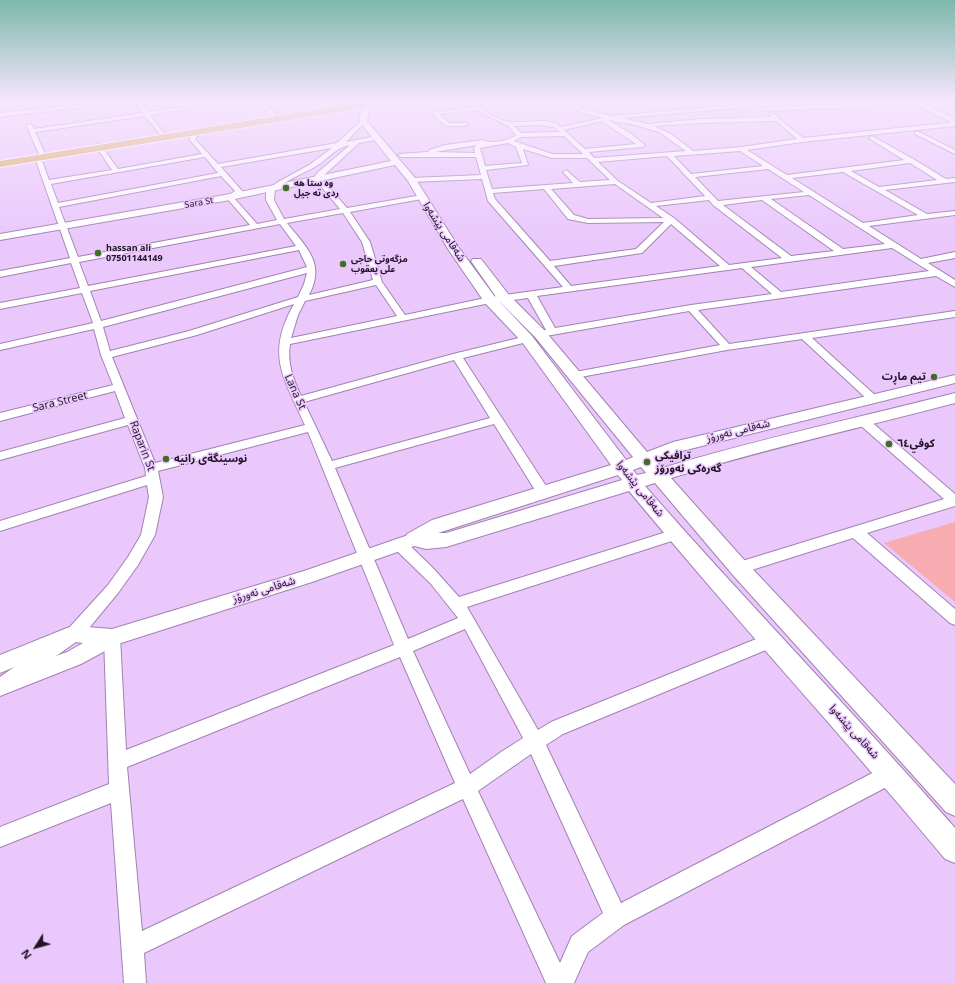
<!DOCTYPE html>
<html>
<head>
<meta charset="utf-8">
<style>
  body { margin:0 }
  #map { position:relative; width:955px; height:983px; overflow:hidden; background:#eac8fc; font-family:"Open Sans",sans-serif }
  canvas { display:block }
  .north { position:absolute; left:16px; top:927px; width:40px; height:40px; -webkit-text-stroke:3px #eac8fc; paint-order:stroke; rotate:233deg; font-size:11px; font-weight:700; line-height:16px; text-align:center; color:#201426 }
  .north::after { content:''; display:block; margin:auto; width:14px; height:18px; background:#201426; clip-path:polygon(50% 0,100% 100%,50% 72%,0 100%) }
</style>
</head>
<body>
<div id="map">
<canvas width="955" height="983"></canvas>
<div class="north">N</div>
</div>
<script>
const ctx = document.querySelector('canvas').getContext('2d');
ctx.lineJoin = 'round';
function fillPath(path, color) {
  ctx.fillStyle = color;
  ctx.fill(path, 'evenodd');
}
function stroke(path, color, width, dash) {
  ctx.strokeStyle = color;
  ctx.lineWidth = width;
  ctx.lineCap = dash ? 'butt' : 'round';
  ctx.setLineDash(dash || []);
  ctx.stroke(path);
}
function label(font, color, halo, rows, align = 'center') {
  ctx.font = font + ' "Open Sans","Noto Sans Arabic",sans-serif';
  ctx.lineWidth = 3;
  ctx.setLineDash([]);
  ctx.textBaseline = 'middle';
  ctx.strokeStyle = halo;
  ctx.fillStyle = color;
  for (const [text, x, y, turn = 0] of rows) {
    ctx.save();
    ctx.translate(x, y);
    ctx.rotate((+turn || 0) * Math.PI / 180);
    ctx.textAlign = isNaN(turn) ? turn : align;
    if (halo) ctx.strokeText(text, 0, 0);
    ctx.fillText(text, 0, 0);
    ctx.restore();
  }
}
fillPath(new Path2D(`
  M955 522V602L884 543Z`), '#f7acb2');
const minor = new Path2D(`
  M106 102H127L0 117V113Z
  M135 102H141L148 112 214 102H230L150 115 165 135 162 137 145 116 35 132 45 154 42 156 39 154 26 125 31 124 34 129 143 113Z
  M257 102H263L276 114V116H272Z
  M470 102H476C482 111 499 121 510 122 525 124 549 116 561 127L603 118 577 111 570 102H602L579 106 581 109 611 116 759 103 761 106 622 118 647 124 702 119 772 117 768 114 771 112 803 138 955 122V126L802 142 747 150 787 175 904 160 870 139 869 138 872 136 915 160 946 179 955 178V182L885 190 927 214 955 211V215L869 226 921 259 955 252V258L928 263 955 280V287L936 276 698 310 729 344 955 311V317L812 338 876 396 878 398 876 400H868L802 339 727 350 575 378 570 375 575 372 720 345 689 311 540 337 536 336 535 334 536 332 546 330 528 298 490 303 290 344C287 363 293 379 301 396L453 354 527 336 532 339 531 341 463 358 548 489 550 492 548 495H538L494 424 335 468 408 639 458 618 431 584 394 548 392 544 394 540 399 539 404 540 432 567 459 597 676 529 681 530 683 534 681 538 467 607 538 730 551 722 766 635 772 633 778 635 780 640 778 645 563 734 546 745 621 903 884 767 891 765 898 767 900 774 898 781 624 925 588 952 574 983H546L463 799 144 953 146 983H124L111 803 0 847V827L109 784 104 637 106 632 112 630 118 632 120 637 126 750 394 645 308 432 158 471 163 497 155 535 138 565 118 593 80 639 6 692 0 695V677L68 629 108 585 128 557 141 535 149 497 147 485 0 531V521L146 476 145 468 128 425 0 460V452L125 418 115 391 0 421V413L113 385 101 355 94 329 0 350V344L93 323 82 293 0 309V303L80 288 71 263 0 277V271L70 258 35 158 38 156 41 158 49 180 112 170 95 145 98 143 100 144 118 169 202 154 189 139 198 130 201 132 195 139 218 164 337 143 363 119 365 122 346 142 377 136 379 137V139L359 143 321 178 347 208 422 195 426 197 422 199 350 212 370 242 382 282 405 315 490 297 563 287 488 201 482 179 412 182 409 180 412 178 481 175 476 157H401L398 155 399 154 428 152 429 150 445 145 483 140C490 144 509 141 516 135L508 126 476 110 439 114 449 123H467V125L465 126H446L431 113 474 107ZM608 120 631 124 659 132 686 151 594 158 589 152 642 147 645 145 630 133ZM602 121 636 144 585 149 564 130ZM776 121 797 139 741 147 693 151 671 134 654 126 702 123ZM539 125 554 127 560 132 521 133 514 126ZM564 136 583 154H552L514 141 521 137ZM508 143 516 147 522 163 485 166 480 148ZM350 145 317 173 314 178 340 209 284 219 274 200 275 190C288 178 307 173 321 163 331 155 338 147 350 145ZM477 145 474 147 475 153 435 152ZM332 148 309 165 278 182 270 188 266 193V200L277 220 257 224 234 198 243 192 221 167ZM523 149 552 158H587L610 180 580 182 566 170 563 172 573 183 492 189 486 170 528 165ZM740 151 763 166 691 174 674 156ZM667 156 705 196 651 203 618 181 598 162ZM205 157 218 173 58 203 51 184ZM910 163 937 180 879 187 851 171ZM768 169 804 192 718 201 695 177ZM843 172 918 215 863 223 792 178ZM221 176 235 191 226 197 250 225 78 257 59 207ZM615 184 663 218 588 219 574 215 551 189ZM544 189 568 219 588 223 664 222 636 249 550 261 495 199 493 193ZM809 195 885 244 843 249 771 199ZM709 200 713 205 782 258 729 265 674 218 656 206ZM762 200 834 251 791 256 723 205ZM343 213 362 242 373 280 309 295C326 263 306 247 287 223ZM280 224 296 246 88 286 79 262ZM671 224 720 266 571 286 554 266 642 253ZM892 248 929 271 781 292 751 267ZM299 250 307 267 101 321 90 291ZM742 268 772 294 691 305 555 328 537 296ZM307 273 304 284 298 297 189 331 110 351 103 327ZM376 285 397 316 291 338 298 315 305 301ZM294 304C265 355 284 378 305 425L155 463 112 357 197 335ZM454 360 490 418 332 461 304 402ZM465 629 523 738 501 752 470 774 413 651ZM400 657 455 783 142 931 127 767ZM531 754 603 913 572 936 560 963 478 791Z
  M918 102 920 105 764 111 761 109 764 107Z
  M915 132H919L955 150V154L915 134Z
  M864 418 868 419 955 494V506L867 533 955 609V625L950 623 853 538 739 574 734 572 732 568 734 564 739 562 944 499 860 425 858 422Z`);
const tertiary = new Path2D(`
  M414 533 420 534 423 539 420 544 312 582 118 644 81 664 0 696V677L67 652 83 643 75 642 0 673V655L67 628 74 626 112 629 304 571Z`);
const secondary = new Path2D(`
  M363 102H371L367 121 415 178 459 248 495 297 532 336 626 460 633 457 535 337 499 301 471 261 473 259H481L509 295 545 331 647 452 673 442 955 375V383L678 452 656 461 662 468C759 439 857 418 955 393V403C860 428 764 449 671 478L746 562 955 784V816L946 812 732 574 655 483 645 486C746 602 854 712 955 828V863L945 859C842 735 732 616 629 491L446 547 426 549 407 544 404 539 407 534 432 520 611 465 522 342 485 303 448 249 408 181 395 165 230 200 0 240V234L230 194 391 161 359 121ZM641 467 646 473 637 475 633 470ZM618 475 622 480 446 533H438Z
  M911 102H921L955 119V124Z`);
const trunk = new Path2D(`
  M363 102H386L382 105 0 167V161Z`);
stroke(minor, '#a282b2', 2);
stroke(tertiary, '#a282b2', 2);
stroke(secondary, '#a282b2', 2);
stroke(trunk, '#fff', 2);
fillPath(minor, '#fff');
fillPath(tertiary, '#fff');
fillPath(secondary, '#fff');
fillPath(trunk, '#daaa5c');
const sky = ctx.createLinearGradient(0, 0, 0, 240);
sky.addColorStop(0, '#7db8aa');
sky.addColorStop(0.42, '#f6e6fe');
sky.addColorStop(1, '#f6e6fe00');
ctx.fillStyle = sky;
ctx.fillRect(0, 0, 955, 240);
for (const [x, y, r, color] of [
  [286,188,4,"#456c27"],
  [98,253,4,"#456c27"],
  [343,264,4,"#456c27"],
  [934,377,4,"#456c27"],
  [889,444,4,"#456c27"],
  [166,459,4,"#456c27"],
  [647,462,4,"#456c27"]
]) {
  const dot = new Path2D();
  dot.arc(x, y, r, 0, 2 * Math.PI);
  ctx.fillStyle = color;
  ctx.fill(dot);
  stroke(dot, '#eac8fc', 1.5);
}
label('bold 9px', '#201426', '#eac8fc', [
  ["وه ستا هه",294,183],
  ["ردى ته جيل",294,193],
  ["hassan ali",106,248],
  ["07501144149",106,258],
  ["مزگەوتی حاجی",351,259],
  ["علی یعقوب",351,269]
], 'left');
label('9px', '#201426', '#eac8fc', [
  ["Sara St",199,203,-10]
]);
label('11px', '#201426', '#eac8fc', [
  ["شەقامی پێشەوا",444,232,57],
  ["Lana St",295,392,66],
  ["Sara Street",60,402,-14],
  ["شەقامی نەورۆز",738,431,-14],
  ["Raparin St",142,446,69],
  ["شەقامی پێشەوا",640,489,51],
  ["شەقامی نەورۆز",264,590,-17],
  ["شەقامی پێشەوا",854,732,48]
]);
label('bold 11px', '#201426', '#eac8fc', [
  ["تیم ماڕت",926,377,"right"],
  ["كوفي٦٤",897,444],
  ["ترافیکی",655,456],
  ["گەرەکی نەورۆز",655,469],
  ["نوسينگةى رانيه",174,459]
], 'left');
</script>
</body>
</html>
